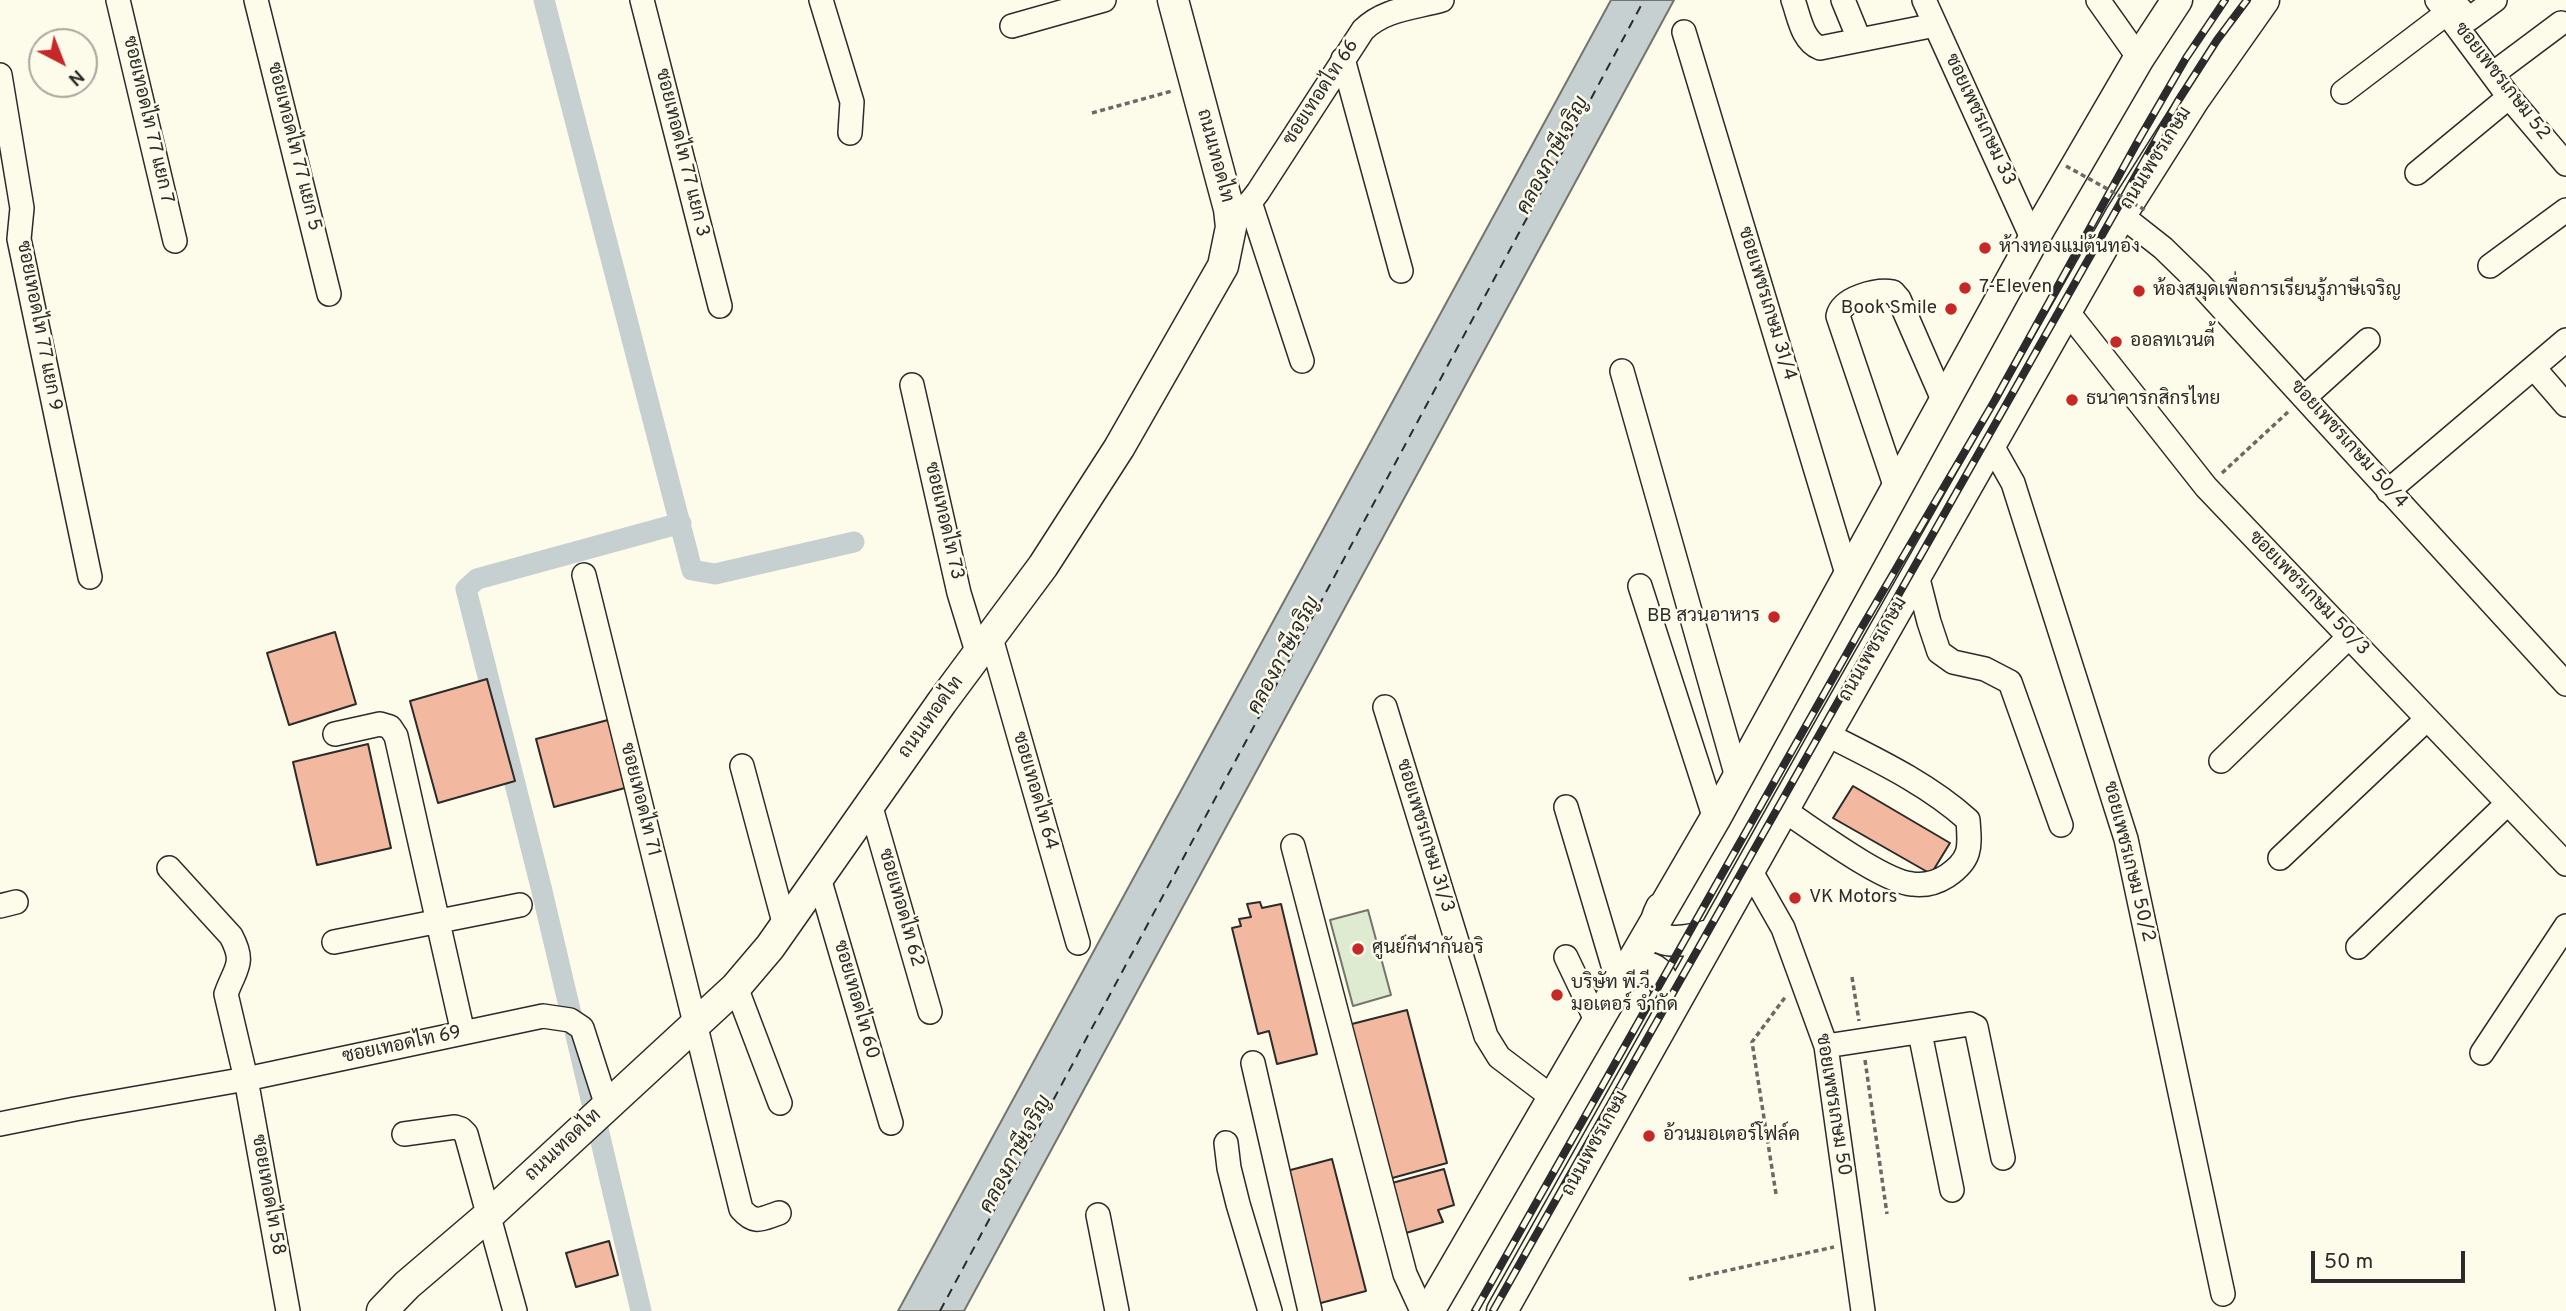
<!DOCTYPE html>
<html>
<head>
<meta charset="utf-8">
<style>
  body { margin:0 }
  #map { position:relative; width:2566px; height:1311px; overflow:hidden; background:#fdfbea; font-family:Overpass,sans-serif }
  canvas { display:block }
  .north { position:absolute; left:28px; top:28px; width:70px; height:70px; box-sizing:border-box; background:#fdfbea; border:2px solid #a9a89e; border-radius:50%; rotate:138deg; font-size:19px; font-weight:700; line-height:28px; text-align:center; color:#2b2b2b }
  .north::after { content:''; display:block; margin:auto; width:24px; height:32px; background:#c62828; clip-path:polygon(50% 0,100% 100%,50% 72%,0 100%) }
  .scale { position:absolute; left:2311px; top:1251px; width:154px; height:32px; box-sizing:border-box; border:4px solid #2b2b2b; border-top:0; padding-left:9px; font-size:21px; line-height:24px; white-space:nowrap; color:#2b2b2b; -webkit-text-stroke:5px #fdfbea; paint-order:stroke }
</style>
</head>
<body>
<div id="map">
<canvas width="2566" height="1311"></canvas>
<div class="north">N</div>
<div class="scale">50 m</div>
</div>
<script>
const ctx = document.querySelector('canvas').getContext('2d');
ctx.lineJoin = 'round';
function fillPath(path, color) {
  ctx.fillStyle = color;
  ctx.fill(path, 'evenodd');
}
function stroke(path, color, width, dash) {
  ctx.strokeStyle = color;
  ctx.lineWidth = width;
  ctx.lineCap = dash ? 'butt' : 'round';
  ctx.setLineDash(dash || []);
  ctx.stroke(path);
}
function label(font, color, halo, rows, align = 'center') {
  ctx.font = font + ' Overpass,Sarabun,sans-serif';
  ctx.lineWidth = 5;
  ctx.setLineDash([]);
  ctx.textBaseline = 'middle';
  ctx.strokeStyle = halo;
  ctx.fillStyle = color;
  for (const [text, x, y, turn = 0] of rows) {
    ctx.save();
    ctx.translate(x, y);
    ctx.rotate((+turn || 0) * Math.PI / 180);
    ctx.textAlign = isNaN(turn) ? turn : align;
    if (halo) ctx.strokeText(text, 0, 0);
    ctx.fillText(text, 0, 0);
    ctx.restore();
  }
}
const green = new Path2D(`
  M1368 910 1391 995 1353 1006 1330 920Z`);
fillPath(green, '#deebd1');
stroke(green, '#74746e', 2);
const water = new Path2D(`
  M1611 0H1674L964 1311H898Z`);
fillPath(water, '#c7d0d0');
stroke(water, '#74746e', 2);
stroke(new Path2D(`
  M544 0 692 570 715 574 854 542
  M641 1311 541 887 466 589 477 579 681 523`), '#c7d0d0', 21);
stroke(new Path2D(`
  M940 1311 1644 0`), '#2b2b2b', 2, [9, 7]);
const building = new Path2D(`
  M335 632 356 704 289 725 267 653Z
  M487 679 515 781 438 803 410 701Z
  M608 720 625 788 554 807 536 739Z
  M368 744 391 848 317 865 293 762Z
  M1853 786 1950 843 1931 874 1833 818Z
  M1260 902 1262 908 1281 904 1317 1054 1277 1064 1269 1031 1258 1034 1232 928 1241 926 1239 919 1251 917 1247 904Z
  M1407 1010 1447 1163 1385 1180 1344 1026Z
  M1332 1159 1366 1291 1317 1304 1283 1172Z
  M1444 1169 1454 1205 1438 1210 1443 1222 1406 1233 1392 1183Z
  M609 1241 618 1275 576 1287 566 1253Z`);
fillPath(building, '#f2b8a0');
stroke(building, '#2b2b2b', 2);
const minor = new Path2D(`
  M118 0 175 241
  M256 0 329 294
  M642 0 720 306
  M821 0 852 102 850 133
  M1793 0C1799 16 1802 41 1820 48L1935 25
  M1843 0 1859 39
  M1924 0 2033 240
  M2098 0 2139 58
  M2437 0 2509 97 2566 164
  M2452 0 2469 19 2495 0
  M1012 26 1104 0
  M1684 32 1848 577
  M1343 59 1401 271
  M2494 73 2561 23
  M0 75 22 208 19 239 90 577
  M2343 92 2447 13
  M2417 173 2509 97
  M1250 202 1302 361
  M2121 215 2163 248 2199 283 2566 684
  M1231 227 1258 192 1363 30C1384 9 1414 8 1442 0
  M2490 266 2566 210
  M2067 311 2206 487 2566 864
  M2534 368 2566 405
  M1622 371 1737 777
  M912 385 959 593 978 655
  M2305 397 2368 340
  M1991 444 2013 483 2126 839 2223 1294
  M1896 488 1838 316C1842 298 1876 289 1893 292L1899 299 1944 402
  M2388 491 2566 340
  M584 575 741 1209C755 1225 761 1219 779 1213
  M1917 575 1929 622 1939 652 1953 662 1985 669 2010 682 2061 825
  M1640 586 1715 819
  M991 638 1078 943
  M1385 707 1486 1036 1499 1057 1553 1098
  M335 734 380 724 390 727 396 736 463 1033
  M2221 761 2349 637
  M742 766 785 926
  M870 804 930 1012
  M1566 807 1618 982
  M1785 811C1813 829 1882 881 1912 884 1925 886 1936 883 1947 876 1972 859 1970 847 1968 820 1927 783 1875 759 1826 734
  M1293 846 1405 1274 1422 1311
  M2280 858 2427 719
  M169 868 231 936C246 964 235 968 226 994L246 1079 288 1311
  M1750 870 1783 928 1826 1046 1863 1311
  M819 878 891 1123
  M0 906 16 902
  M334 942 520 905
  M2358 947 2508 803
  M1566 957 1597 1022
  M736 987 780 1103
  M1920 1033 1952 1190
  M1826 1046 1970 1024 1976 1027 2003 1158
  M2482 1053 2566 926
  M1253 1063 1310 1311
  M0 1124 75 1109 246 1079 543 1016 570 1020 582 1028 607 1106
  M404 1134 455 1127 461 1129 466 1134 515 1311
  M1226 1143 1229 1168 1238 1204 1270 1311
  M1098 1215 1117 1311`);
const major = new Path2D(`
  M1661 908C1638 953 1689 941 1713 934
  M1625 972C1660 958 1663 978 1672 1007
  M382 1311 407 1285 489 1215 736 987 770 947 942 702 1043 566 1119 448 1223 266 1231 227 1229 209 1173 0
  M1429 1311 1715 819 2033 240 2139 58 2177 0
  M1502 1311 1826 734 2121 215 2195 98 2264 0`);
stroke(minor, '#2b2b2b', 26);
stroke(major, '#2b2b2b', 33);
stroke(new Path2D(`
  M1092 113 1172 91
  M2222 473 2288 412
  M1852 977 1859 1021
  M1865 1060 1887 1214
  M1776 1194 1752 1042 1786 996
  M1689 1279 1834 1247`), '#6a6964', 3.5, [5, 3.5]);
stroke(minor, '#fdfbea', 23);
stroke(major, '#fdfbea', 30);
const rail = new Path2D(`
  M1475 1311 1859 632 1995 400 2138 141 2186 58 2225 0
  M1493 1311 2178 101 2217 40 2247 0`);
stroke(rail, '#2b2b2b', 8);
stroke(rail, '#fdfbea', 5, [16]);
stroke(new Path2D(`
  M2066 166 2147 211`), '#6a6964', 3.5, [5, 3.5]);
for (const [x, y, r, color] of [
  [1985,248,7,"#c62828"],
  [1965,288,7,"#c62828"],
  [2139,291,7,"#c62828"],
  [1951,309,7,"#c62828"],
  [2116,342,7,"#c62828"],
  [2072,400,7,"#c62828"],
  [1774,617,7,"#c62828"],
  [1795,898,7,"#c62828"],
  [1358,949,7,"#c62828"],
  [1557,995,7,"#c62828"],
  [1649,1136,7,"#c62828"]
]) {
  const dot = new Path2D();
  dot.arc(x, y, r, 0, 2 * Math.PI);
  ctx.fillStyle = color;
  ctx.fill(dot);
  stroke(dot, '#fdfbea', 2.5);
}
label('19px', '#2b2b2b', '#fdfbea', [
  ["ซอยเพชรเกษม 52",2501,82,52],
  ["ซอยเทอดไท 66",1322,93,-57],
  ["ซอยเทอดไท 77 แยก 7",147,120,77],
  ["ซอยเพชรเกษม 33",1979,120,65],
  ["ซอยเทอดไท 77 แยก 5",293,147,76],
  ["ซอยเทอดไท 77 แยก 3",681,153,76],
  ["ถนนเทอดไท",1214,156,75],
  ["ถนนเพชรเกษม",2157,159,-58],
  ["ซอยเพชรเกษม 31/4",1766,304,73],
  ["ซอยเทอดไท 77 แยก 9",38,326,79],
  ["ซอยเพชรเกษม 50/4",2348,445,48],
  ["ซอยเทอดไท 73",943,521,77],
  ["ซอยเพชรเกษม 50/3",2308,594,46],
  ["ถนนเพชรเกษม",1874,650,-60],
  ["ถนนเทอดไท",932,718,-54],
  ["ซอยเทอดไท 64",1034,791,74],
  ["ซอยเทอดไท 71",639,800,76],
  ["ซอยเพชรเกษม 31/3",1424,836,73],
  ["ซอยเพชรเกษม 50/2",2128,862,76],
  ["ซอยเทอดไท 62",900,908,74],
  ["ซอยเทอดไท 60",855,1000,74],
  ["ซอยเทอดไท 69",402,1046,-12],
  ["ซอยเพชรเกษม 50",1832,1105,81],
  ["ถนนเพชรเกษม",1596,1144,-61],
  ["ถนนเทอดไท",564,1146,-43],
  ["ซอยเทอดไท 58",267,1195,80]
]);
label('19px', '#2b2b2b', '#fdfbea', [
  ["ห้างทองแม่ต้นทอง",1999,248],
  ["7-Eleven",1979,288],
  ["ห้องสมุดเพื่อการเรียนรู้ภาษีเจริญ",2153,291],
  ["Book Smile",1937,309,"right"],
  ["ออลทเวนตี้",2130,342],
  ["ธนาคารกสิกรไทย",2086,400],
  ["BB สวนอาหาร",1760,617,"right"],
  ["VK Motors",1809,898],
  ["ศูนย์กีฬากันอริ",1372,949],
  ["บริษัท พี.วี.",1571,984],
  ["มอเตอร์ จำกัด",1571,1006],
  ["อ้วนมอเตอร์โฟล์ค",1663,1136]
], 'left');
label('italic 21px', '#2b2b2b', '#fdfbea', [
  ["คลองภาษีเจริญ",1554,156,-62],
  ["คลองภาษีเจริญ",1285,656,-62],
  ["คลองภาษีเจริญ",1017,1155,-62]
]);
</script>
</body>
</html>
